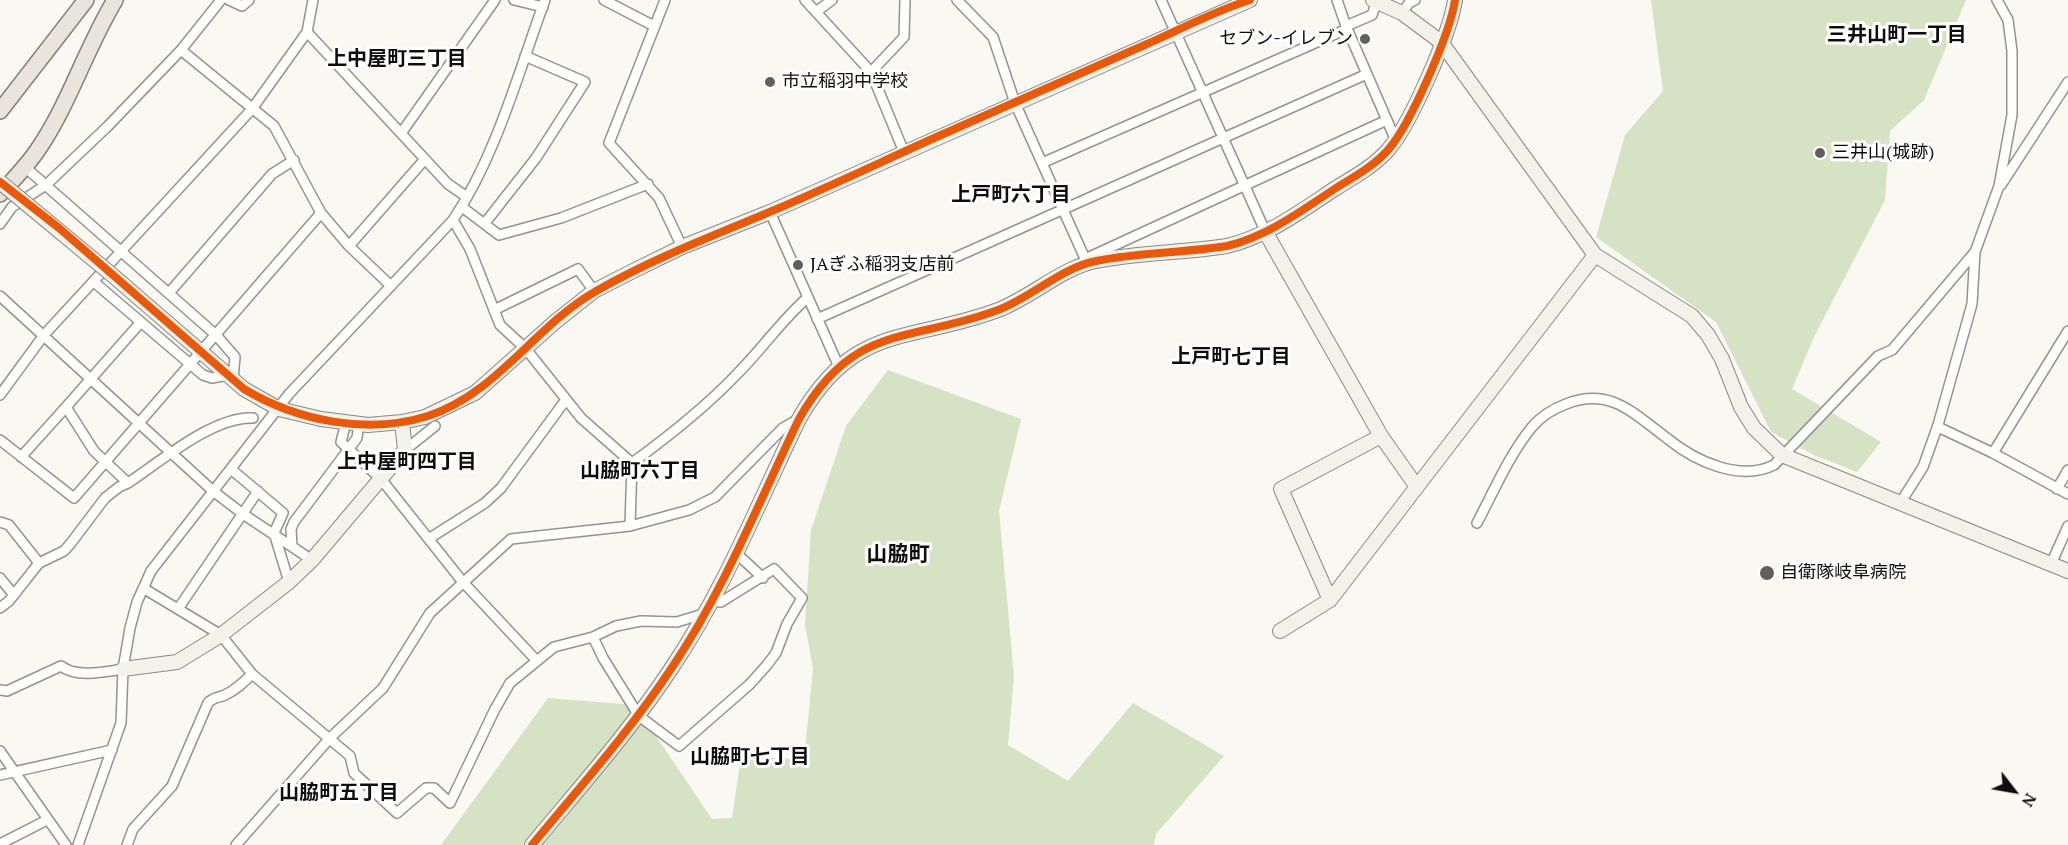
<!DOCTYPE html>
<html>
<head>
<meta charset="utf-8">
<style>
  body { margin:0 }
  #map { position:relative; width:2068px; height:845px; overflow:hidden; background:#faf8f2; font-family:"PT Serif",serif }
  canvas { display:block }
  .north { position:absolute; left:1984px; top:761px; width:60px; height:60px; -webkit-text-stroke:4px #fff; paint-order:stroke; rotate:121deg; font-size:16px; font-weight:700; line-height:24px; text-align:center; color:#0d0d0d }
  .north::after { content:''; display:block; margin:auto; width:21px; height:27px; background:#0d0d0d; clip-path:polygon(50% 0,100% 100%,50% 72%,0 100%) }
</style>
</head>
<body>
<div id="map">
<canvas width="2068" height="845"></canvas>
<div class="north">N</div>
</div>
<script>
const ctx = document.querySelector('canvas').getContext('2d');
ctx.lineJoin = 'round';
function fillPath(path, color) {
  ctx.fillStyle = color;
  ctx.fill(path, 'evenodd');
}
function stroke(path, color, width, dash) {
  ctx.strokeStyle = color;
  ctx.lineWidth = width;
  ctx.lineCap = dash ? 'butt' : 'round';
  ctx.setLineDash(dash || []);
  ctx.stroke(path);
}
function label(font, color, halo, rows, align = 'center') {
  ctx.font = font + ' "PT Serif","Noto Sans JP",serif';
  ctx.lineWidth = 6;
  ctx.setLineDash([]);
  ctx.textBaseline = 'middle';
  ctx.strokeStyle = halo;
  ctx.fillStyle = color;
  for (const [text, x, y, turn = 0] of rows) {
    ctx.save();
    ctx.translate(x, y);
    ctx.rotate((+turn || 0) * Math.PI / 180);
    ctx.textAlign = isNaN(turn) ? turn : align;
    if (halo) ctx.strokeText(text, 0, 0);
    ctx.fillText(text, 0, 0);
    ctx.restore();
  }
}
fillPath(new Path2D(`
  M1651 0H1966L1924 100 1890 131 1885 200 1814 337 1792 389 1881 442 1857 472 1814 455 1771 432 1716 322 1596 237 1625 135 1663 91Z
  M888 370 1021 419 999 511 1014 676 1008 745 1068 781 1133 703 1224 756 1156 834 1154 845H441L548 698 635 705 712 819 732 818 741 756 804 760 813 668 805 625 811 530 846 426Z`), '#d5e3c4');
const street = new Path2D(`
  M229 0 242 6 249 0
  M514 0 543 7
  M604 0 654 26
  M665 0 609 143 659 198 682 247
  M805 0 871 72 904 152
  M957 0 993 37 1015 103 1087 263
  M1161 0 1266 233
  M1337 0 1346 26
  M1377 1 1372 15 1346 26 1396 141
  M817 11 832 0
  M1402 13 1409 3 1415 0
  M307 32 448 184 467 197
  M181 50 274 126 321 213 349 246 390 285
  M871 72 904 37 905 0
  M402 132 495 0
  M1042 163 1347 29
  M25 167 216 335 235 357 233 379
  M2001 185 2068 82
  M462 207 499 235 561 218 648 184
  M770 212 839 367
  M453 220 470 249 500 325 526 349 581 418 632 463 630 526
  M485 223 536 158 585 82 525 56
  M0 224 12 207 46 185 108 126 181 50 221 0
  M349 246 425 159
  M1085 259 1387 120
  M94 282 203 375 212 378 228 375
  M169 293 272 174 294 160
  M0 296 213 491 243 514 312 560
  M494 310 578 269 594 291
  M817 319 1367 74
  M0 395 44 335 252 109 307 32 313 0
  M66 407 141 322
  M346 422 341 442 381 479 462 581 537 661
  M1938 427 1993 453 2068 494
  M0 440 74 498 321 213
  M405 450 435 426
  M1993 453 2068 331
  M21 457 66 407 94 451 128 483
  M632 463C669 436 706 407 738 373 762 349 781 321 807 298
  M231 469 283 513 274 533 289 582
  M2057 489 2068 470
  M1899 505 1923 467 1938 425 1972 304 1975 252 1999 186 2012 115V51L2008 20 1997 0
  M0 522 9 525 39 563
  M1477 523C1494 491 1509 455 1532 427 1541 416 1553 409 1566 404 1611 386 1635 415 1668 439 1695 461 1740 482 1774 465L1878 356 1892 350 1975 252
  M430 538 485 503 501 488 565 401
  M292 546 291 529 294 522 357 438 359 423
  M735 552 763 578
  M2051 564 2068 526
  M0 578 14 595
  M143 588 221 635 252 674 350 756 354 773 397 813 426 788H434L450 803 495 709 510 683 554 647 593 637 616 626 641 621 677 622 703 614
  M0 608 9 601 39 563 64 551 71 543 105 498 119 487 128 483C160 462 213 416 253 418
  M178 609 258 491
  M593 637 603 658 639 716 679 746 750 684 767 665 776 653 787 624 802 598 774 569 721 602 711 601
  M0 690 7 691 61 666C76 678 104 672 123 669
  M0 751 66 845
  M0 775 112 750
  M0 844 47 820
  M78 845 121 723 123 669 130 628 137 602 151 571 289 394 453 220C497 154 518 73 545 0
  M127 845 133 829 172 786 208 703C213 697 218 698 225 695 236 690 244 682 252 674
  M236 845 330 738 383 688 430 613 511 539 630 526 689 510 715 497 783 428 799 419`);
const secondary = new Path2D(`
  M1373 0 1402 13 1441 42 1595 255 1692 316 1708 335 1722 359 1741 407 1754 428 1782 455 2068 571
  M1266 233 1381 436 1417 487
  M111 274 244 389 279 409 321 419 368 425 402 422 425 417 475 393 555 322 594 291 633 271 682 247 770 212 1250 0
  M1330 600 1281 489 1381 436
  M1280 631 1330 600 1595 255
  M123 669 177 662 221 635 289 582 312 560 405 450 402 422
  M532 845C580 787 631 730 673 666 724 590 759 502 799 419 854 322 910 343 998 310 1032 297 1061 268 1096 261 1139 252 1184 253 1227 246 1268 236 1301 211 1336 188 1354 177 1374 166 1388 150 1410 125 1450 34 1455 0`);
const primary = new Path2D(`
  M0 111 86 0
  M0 194C14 179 28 165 39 148 70 102 86 48 115 0`);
stroke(street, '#949390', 12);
stroke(secondary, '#8a8987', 16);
stroke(primary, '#81807d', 18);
stroke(street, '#fefefd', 9);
stroke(secondary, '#f3f2ea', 14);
stroke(primary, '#e9e5db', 15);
const secondaryBridge = new Path2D(`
  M0 182 111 274`);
stroke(secondaryBridge, '#8a8987', 16, []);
stroke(secondaryBridge, '#f3f2ea', 14);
stroke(new Path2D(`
  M0 182 59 228 244 389C297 421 368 435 428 416 498 393 535 325 598 290 654 258 713 236 772 211 829 187 885 160 941 135 1010 105 1078 74 1147 44 1181 29 1215 11 1250 0
  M532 845C580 787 631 730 673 666 724 590 759 502 799 419 854 322 910 343 998 310 1032 297 1061 268 1096 261 1139 252 1184 253 1227 246 1268 236 1301 211 1336 188 1354 177 1374 166 1388 150 1410 125 1450 34 1455 0`), '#e8590c', 8);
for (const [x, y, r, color] of [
  [1365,39,6,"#605f5d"],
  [770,82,6,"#605f5d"],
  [1820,153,6,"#605f5d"],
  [798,265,6,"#605f5d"],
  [1767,573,8,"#605f5d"]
]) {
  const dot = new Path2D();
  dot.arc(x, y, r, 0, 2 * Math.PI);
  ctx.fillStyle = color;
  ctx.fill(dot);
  stroke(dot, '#fff', 2);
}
label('18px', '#0d0d0d', '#fff', [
  ["セブン-イレブン",1353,39,"right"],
  ["市立稲羽中学校",782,82],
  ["三井山(城跡)",1832,153],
  ["JAぎふ稲羽支店前",810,265],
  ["自衛隊岐阜病院",1780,573]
], 'left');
label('bold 20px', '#0d0d0d', '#fff', [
  ["三井山町一丁目",1897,35],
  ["上中屋町三丁目",397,59],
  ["上戸町六丁目",1011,195],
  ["上戸町七丁目",1231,357],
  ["上中屋町四丁目",407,462],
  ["山脇町六丁目",640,471],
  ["山脇町七丁目",750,757],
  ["山脇町五丁目",339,793]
]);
label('bold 21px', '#0d0d0d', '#fff', [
  ["山脇町",898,555]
]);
</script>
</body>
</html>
